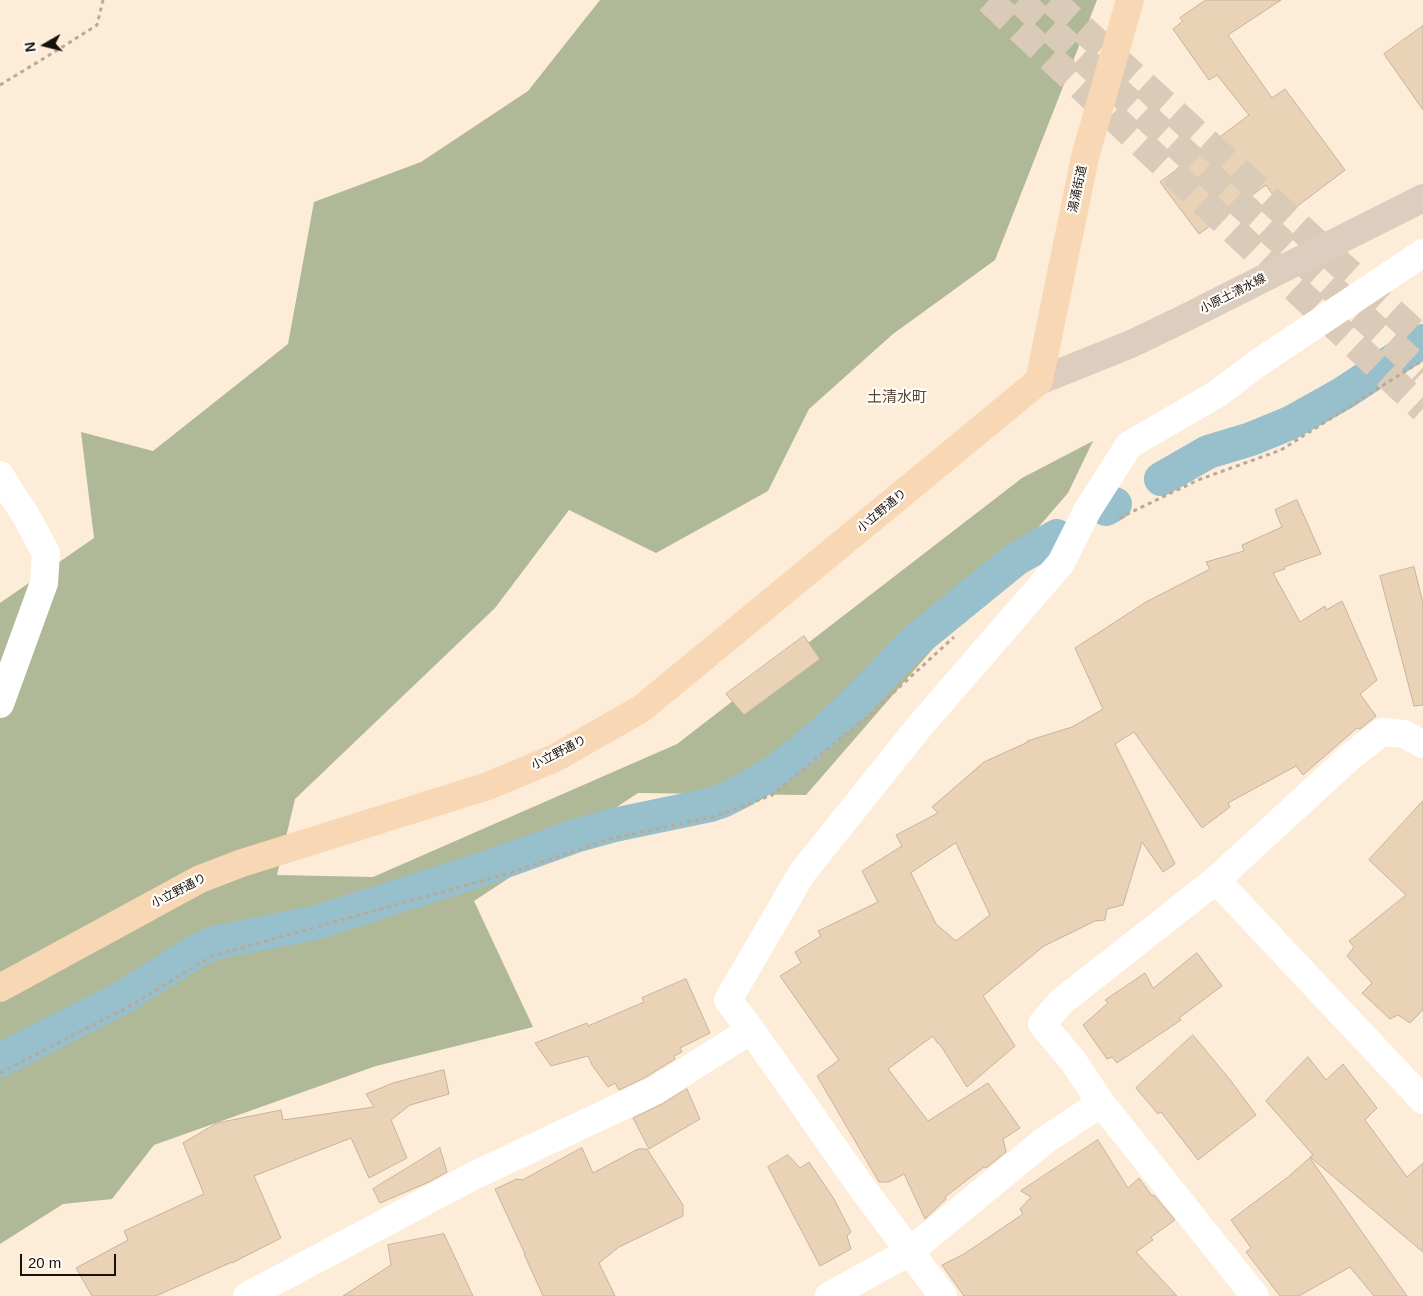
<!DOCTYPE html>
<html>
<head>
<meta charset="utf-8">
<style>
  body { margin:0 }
  #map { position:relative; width:1423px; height:1296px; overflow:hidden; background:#fdecd8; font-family:Arial,sans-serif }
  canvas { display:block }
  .north { position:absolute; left:20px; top:20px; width:50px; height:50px; -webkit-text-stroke:4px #fffbf7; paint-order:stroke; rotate:262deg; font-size:14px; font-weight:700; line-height:20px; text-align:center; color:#17110a }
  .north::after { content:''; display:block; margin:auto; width:18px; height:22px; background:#17110a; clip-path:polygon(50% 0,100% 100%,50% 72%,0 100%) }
  .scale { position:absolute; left:20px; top:1254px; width:96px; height:22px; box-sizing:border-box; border:2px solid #17110a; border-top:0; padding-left:6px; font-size:15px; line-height:18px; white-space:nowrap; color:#17110a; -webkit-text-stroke:4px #fffbf7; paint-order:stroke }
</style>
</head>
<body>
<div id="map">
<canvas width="1423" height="1296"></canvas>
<div class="north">N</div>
<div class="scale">20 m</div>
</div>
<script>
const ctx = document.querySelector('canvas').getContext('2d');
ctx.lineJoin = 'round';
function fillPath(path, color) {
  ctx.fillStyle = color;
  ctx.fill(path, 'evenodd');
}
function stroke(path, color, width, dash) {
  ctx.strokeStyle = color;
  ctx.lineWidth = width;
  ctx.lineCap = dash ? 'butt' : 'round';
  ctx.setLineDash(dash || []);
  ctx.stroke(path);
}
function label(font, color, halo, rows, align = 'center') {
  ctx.font = font + ' Arial,"Noto Sans JP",sans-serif';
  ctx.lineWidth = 4.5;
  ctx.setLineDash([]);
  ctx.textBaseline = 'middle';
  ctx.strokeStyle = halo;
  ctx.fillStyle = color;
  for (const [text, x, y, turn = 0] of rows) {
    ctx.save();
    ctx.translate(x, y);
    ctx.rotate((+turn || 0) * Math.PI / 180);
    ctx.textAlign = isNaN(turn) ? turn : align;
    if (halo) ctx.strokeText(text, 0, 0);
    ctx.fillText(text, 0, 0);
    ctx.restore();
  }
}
fillPath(new Path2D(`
  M600 0H1097L995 260 893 334 809 409 768 491 656 553 569 510 495 608 295 799 277 875 373 877 677 744 1022 478 1093 441 1068 493 806 795 638 793 474 901 533 1027 376 1066 154 1145 112 1199 63 1204 0 1244V603L94 538 81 432 153 451 288 344 314 202 421 162 528 91Z`), '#afb897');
stroke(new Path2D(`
  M1161 479 1208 452 1251 439 1290 423 1342 394 1423 341
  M1106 509 1115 504
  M751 786 777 770 807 747 854 704 914 642 1016 559 1057 536
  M0 1060 122 998 198 950 214 943 314 923 486 868 578 835 614 825 710 805 722 801 744 790`), '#97c0cc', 34);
const building = new Path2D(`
  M1206 0H1281L1228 35 1272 98 1285 89 1345 170 1287 214 1266 185 1199 234 1160 182 1249 115 1217 75 1209 80 1173 29 1183 21 1180 18Z
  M1423 26V110L1384 54Z
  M1297 500 1321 554 1284 567 1285 569 1273 573 1300 622 1325 606 1326 610 1342 601 1377 680 1360 694 1376 716 1360 729 1357 728 1303 775 1296 766 1228 803 1230 807 1202 828 1134 732 1115 744 1175 864 1163 872 1142 842 1123 905 1107 909 1105 920 1095 921 1044 946 983 996 1015 1046 967 1087 939 1043 938 1044 933 1036 888 1069 928 1121 988 1083 1020 1128 1003 1139 1006 1152 986 1168 984 1167 945 1197 946 1199 925 1219 904 1174 889 1182H879L817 1076 839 1060 780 976 801 963 795 952 821 936 818 931 878 902 862 871 902 846 896 835 938 813 932 807 984 762 1028 742 1027 741 1072 727 1103 709 1075 648 1146 602 1210 569 1206 562 1244 551 1242 545 1282 527 1275 510ZM956 843 990 915 956 941 936 924 911 873Z
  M1414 567 1423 603V705L1414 706 1380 576Z
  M804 636 820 659 744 715 726 694Z
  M1423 801V1010L1410 1023 1398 1015 1390 1019 1362 993 1372 983 1347 956 1354 947 1349 941 1406 895 1369 860Z
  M1197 953 1222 986 1179 1018 1181 1020 1117 1063 1112 1057 1107 1059 1083 1025 1108 1003 1105 1000 1145 973 1153 988Z
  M686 979 710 1033 680 1048 682 1052 674 1056 675 1059 646 1077 619 1090 615 1083 608 1087 592 1065 588 1056 551 1066 535 1043 587 1023 588 1026 644 1002 642 998Z
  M1193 1035 1231 1081 1256 1115 1198 1160 1161 1112 1158 1114 1136 1088Z
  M1308 1057 1326 1080 1343 1064 1377 1108 1365 1120 1407 1177 1423 1163V1252L1310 1157 1313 1155 1266 1101Z
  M444 1070 449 1094 410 1105 391 1120 407 1158 369 1178 351 1138 254 1176 281 1238 232 1263V1262L156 1296H92L76 1268 128 1240 124 1231 204 1194 183 1143 217 1123 281 1110 283 1120 374 1107 366 1094 393 1083Z
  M687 1089 700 1119 649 1149 633 1118 662 1104Z
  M1098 1140 1128 1188 1139 1178 1152 1196 1154 1195 1175 1220 1151 1237 1153 1240 1136 1252 1177 1296H964L942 1265 964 1254 1023 1214 1020 1209 1031 1197 1021 1191Z
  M440 1148 447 1172 429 1182 380 1203 373 1189Z
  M582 1148 593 1173 638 1149H647L683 1205V1216L619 1247 599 1263 615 1296H543L524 1254H525L495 1189 517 1179 522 1180Z
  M788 1155 800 1168 809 1162 834 1199 851 1232 847 1236 851 1249 820 1266 768 1167Z
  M1310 1158 1407 1296H1374L1350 1267 1299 1296H1280L1246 1252 1251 1248 1231 1220 1288 1177Z
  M444 1234 473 1296H343L391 1265 388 1245Z`);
fillPath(building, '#ead2b6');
stroke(building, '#c4b3a0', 1);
stroke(new Path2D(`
  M989 0 1423 409
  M1019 0 1423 372
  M1051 0 1423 340`), '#dacbb9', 28, [28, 14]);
stroke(new Path2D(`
  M0 85 64 46 97 25 103 0
  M1119 518 1198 480 1281 450 1423 360
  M0 1073 130 1006 212 956 503 875 610 839 716 816 772 795 869 715 954 637`), '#b8aa9a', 3, [4, 4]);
stroke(new Path2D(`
  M0 475 14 498 25 514 46 553 44 583 0 704
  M1216 880 1423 1100
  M1101 1103 1255 1296
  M247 1296 475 1175 654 1091 751 1030
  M829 1296 909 1252 1044 1141 1101 1103 1073 1061 1042 1024 1061 1002 1216 880 1351 756 1382 732 1404 734 1423 744
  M943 1296 860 1185 751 1030 728 1000 802 873 919 727 1061 563 1087 511 1129 445 1217 394 1258 363 1423 253`), '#fff', 28);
stroke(new Path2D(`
  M1039 381 1131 344 1181 320 1423 198`), '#dccdbe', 28);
stroke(new Path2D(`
  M0 988 200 879 242 863 488 786 555 758 641 709 1039 381 1085 157 1130 0`), '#f8d7b5', 28);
label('12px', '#17110a', '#fffbf7', [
  ["湯涌街道",1078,189,-78],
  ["小原土清水線",1233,294,-27],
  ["小立野通り",882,511,-40],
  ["小立野通り",559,753,-27],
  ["小立野通り",179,891,-27]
]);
label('15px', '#574838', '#fffbf7', [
  ["土清水町",897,398]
]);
</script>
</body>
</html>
